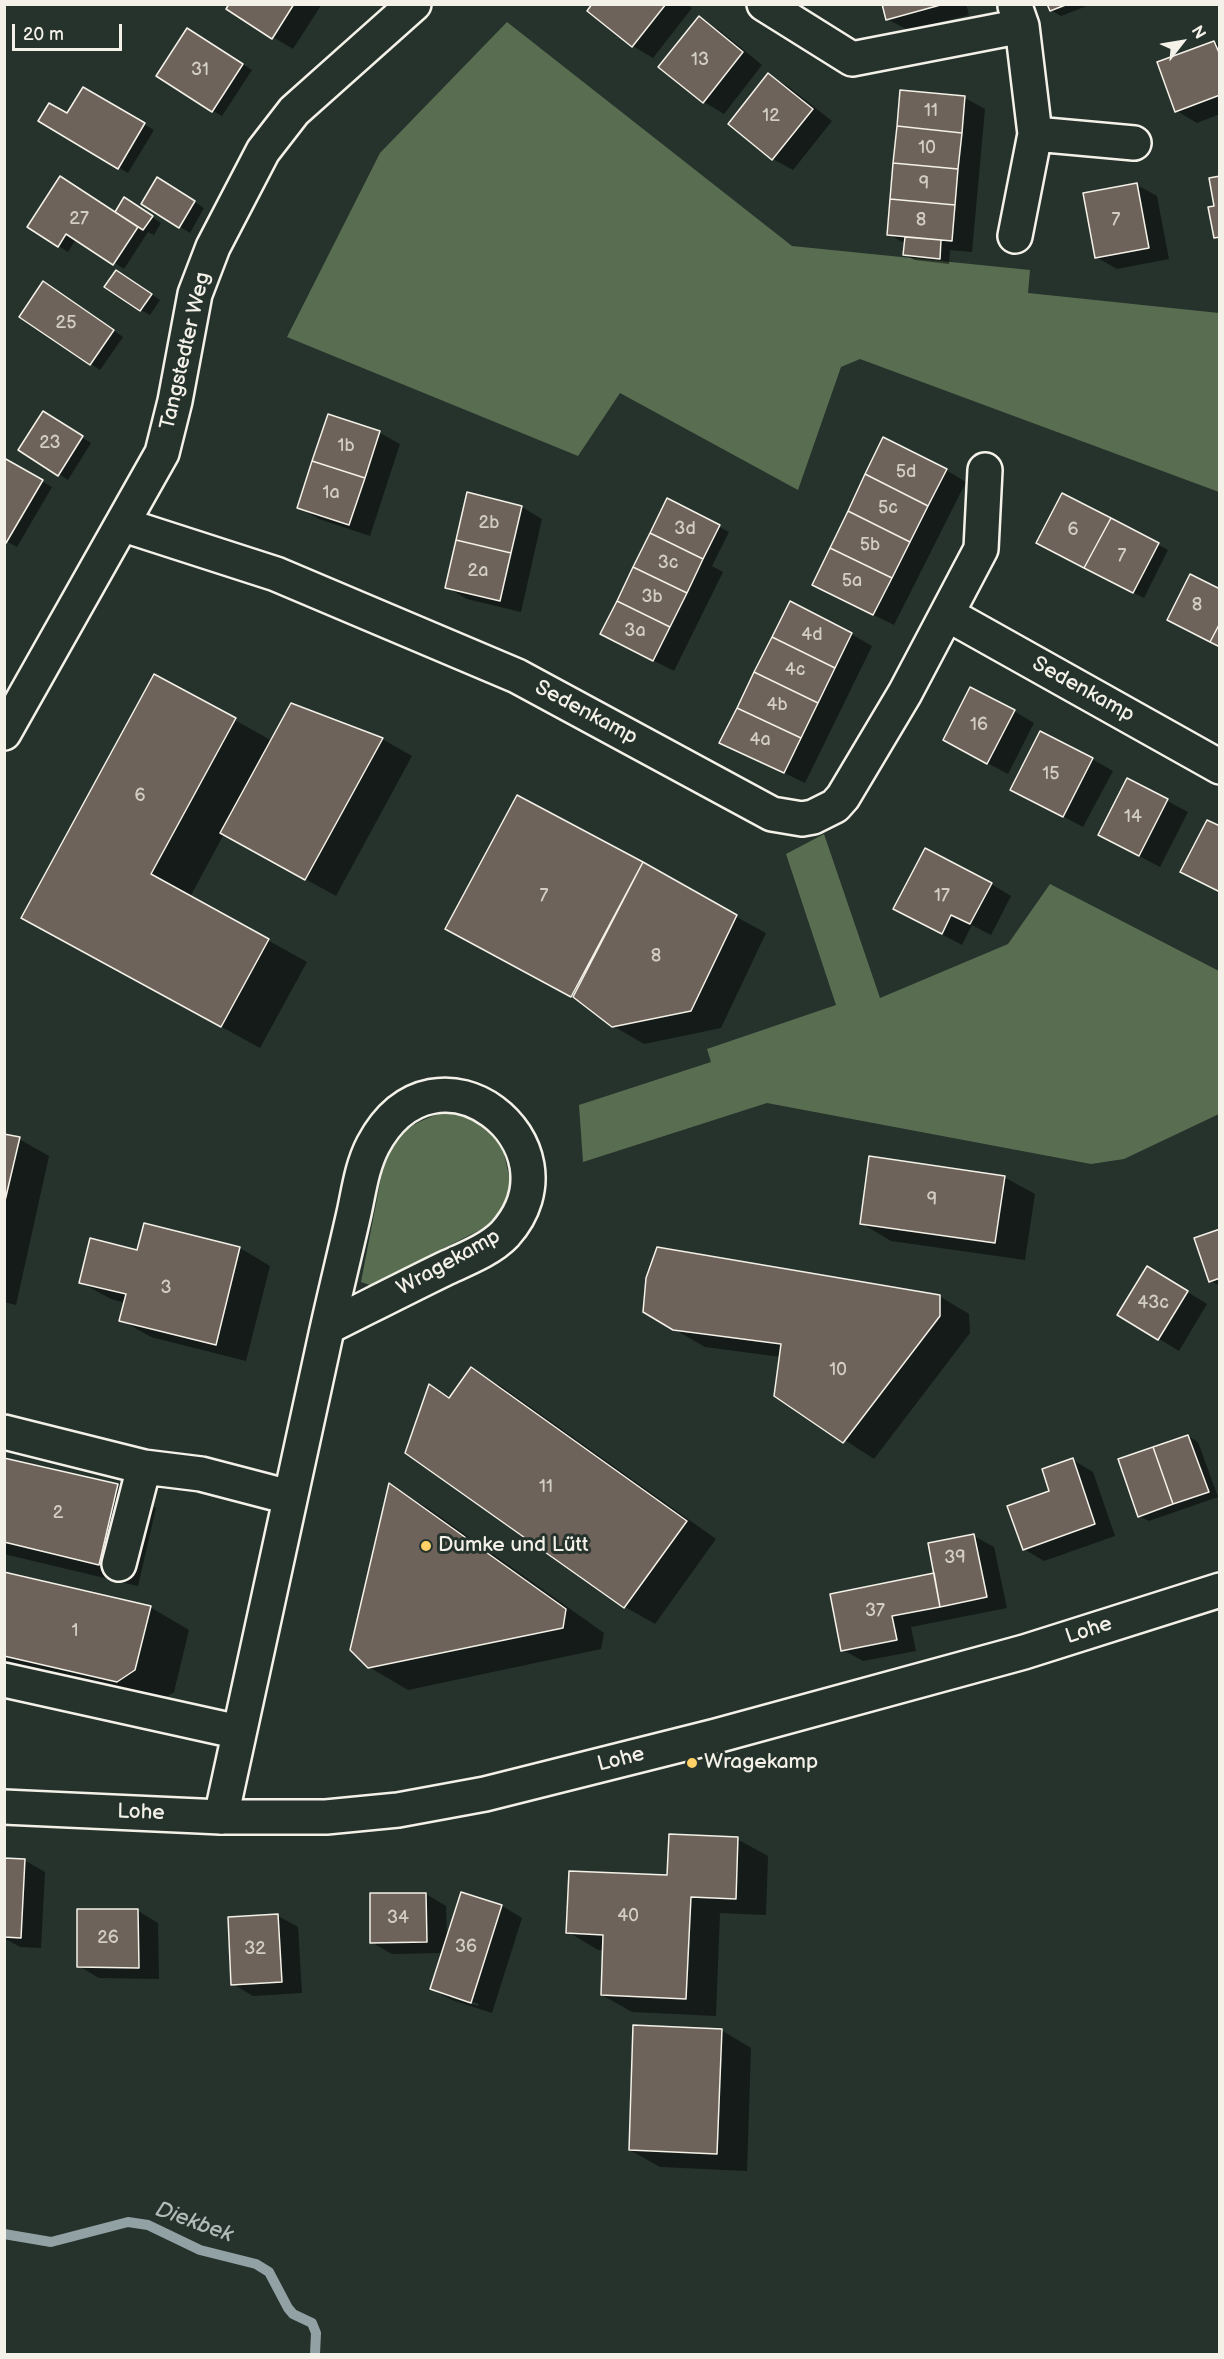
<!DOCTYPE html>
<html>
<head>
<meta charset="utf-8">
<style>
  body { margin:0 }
  #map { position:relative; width:1224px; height:2359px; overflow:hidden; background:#26332d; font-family:"Balsamiq Sans",sans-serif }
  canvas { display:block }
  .frame { position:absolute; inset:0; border:6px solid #f4f1e8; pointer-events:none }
  .north { position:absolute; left:1152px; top:12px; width:60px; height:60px; -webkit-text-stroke:4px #26332d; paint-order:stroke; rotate:59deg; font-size:16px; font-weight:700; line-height:24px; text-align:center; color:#f4f1e8 }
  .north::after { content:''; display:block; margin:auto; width:21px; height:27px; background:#f4f1e8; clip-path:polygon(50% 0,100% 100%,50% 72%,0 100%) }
  .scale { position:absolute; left:12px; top:24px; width:110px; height:27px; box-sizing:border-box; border:3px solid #f4f1e8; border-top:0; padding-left:8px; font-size:18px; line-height:21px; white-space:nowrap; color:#f4f1e8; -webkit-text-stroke:4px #26332d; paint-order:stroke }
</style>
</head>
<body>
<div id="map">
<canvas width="1224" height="2359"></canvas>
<div class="frame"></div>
<div class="north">N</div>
<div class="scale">20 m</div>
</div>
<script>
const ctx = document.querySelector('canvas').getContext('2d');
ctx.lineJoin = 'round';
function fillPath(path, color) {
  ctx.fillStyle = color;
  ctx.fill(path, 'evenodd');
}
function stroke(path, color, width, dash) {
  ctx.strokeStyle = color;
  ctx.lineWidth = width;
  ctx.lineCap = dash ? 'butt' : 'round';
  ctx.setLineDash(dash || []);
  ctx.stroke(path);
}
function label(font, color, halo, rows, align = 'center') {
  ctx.font = font + ' "Balsamiq Sans",sans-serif';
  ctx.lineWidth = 6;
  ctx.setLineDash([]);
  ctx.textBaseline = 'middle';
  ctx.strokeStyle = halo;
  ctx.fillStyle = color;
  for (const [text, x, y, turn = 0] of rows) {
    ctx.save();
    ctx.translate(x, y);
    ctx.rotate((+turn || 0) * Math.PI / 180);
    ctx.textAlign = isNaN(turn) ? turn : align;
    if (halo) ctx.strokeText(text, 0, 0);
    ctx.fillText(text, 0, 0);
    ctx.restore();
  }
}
fillPath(new Path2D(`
  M507 22 792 246 1030 270 1028 293 1219 313V492L860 359 841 367 798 490 620 393 578 456 287 337 380 153Z
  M824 834 880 998 1008 944 1050 884 1219 971V1114L1124 1159 1091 1164 767 1103 583 1162 579 1105 711 1062 707 1049 836 1005 786 854Z
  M448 1111 487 1126 503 1149 511 1185 496 1222 370 1285 361 1282 386 1152C401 1128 422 1119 448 1111Z`), '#596e51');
fillPath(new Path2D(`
  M230 4H322L293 49 273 37Z
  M594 4H687L692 8 653 58 633 46 589 11Z
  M883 4H966L969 15 908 30 887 19Z
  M1049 4H1092L1061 16 1051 10Z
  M699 18 719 30 762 65 724 114 704 102Z
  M197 35 252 70 222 116 213 111Z
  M1214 42 1220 45V114L1197 123 1177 111Z
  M769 75 789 87 832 121 793 170 773 159 730 124Z
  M83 89 154 130 128 173 40 121 68 115Z
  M965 98 985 109 972 252 950 250 949 264 915 260 905 255 906 244 888 234Z
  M168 185 204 208 190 233 143 204Z
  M1137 185 1157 196 1169 259 1117 269 1096 257Z
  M134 205 161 223 154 235 148 232 124 269 76 239 68 252 29 227 116 213Z
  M126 277 160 300 150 315 141 310Z
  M54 289 123 337 100 370 91 364Z
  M329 416 380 433 400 444 370 536 319 519 298 507Z
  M53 419 91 443 68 480 59 474Z
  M4 460 52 487 17 547 4 540Z
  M946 470 966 482 894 625 835 596Z
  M468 494 522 507 542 519 521 612 467 599 446 587Z
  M1062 495 1168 550 1144 598 1048 548Z
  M668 500 729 532 712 566 723 572 674 671 602 634Z
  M851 634 872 646 805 783 721 742Z
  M1014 711 1034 723 1008 774 965 751Z
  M235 720 272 741 382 739 412 756 336 896 224 834 190 897 307 962 260 1048 62 939Z
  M1092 759 1113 771 1083 827 1012 789Z
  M1128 780 1188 812 1160 867 1100 835Z
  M517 797 766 933 721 1028 644 1044 613 1026 585 1004 447 929Z
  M991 884 1011 896 991 935 972 925 962 945 915 920Z
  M4 1135 19 1139 49 1156 16 1305 4 1302Z
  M1004 1177 1035 1194 1025 1260 891 1241 861 1223Z
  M145 1225 240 1248 270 1266 246 1361 151 1337 121 1320 125 1303 111 1299 80 1282 138 1252Z
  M1220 1231V1286L1211 1281Z
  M1168 1280 1207 1304 1179 1351 1120 1315Z
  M939 1296 969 1314 970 1333 874 1459 776 1395 781 1357 705 1347 674 1329Z
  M471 1369 501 1386 716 1539 655 1624 625 1607 407 1452 430 1386 451 1398Z
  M1188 1436 1198 1442 1218 1497 1149 1521 1139 1516Z
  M4 1460 117 1486 156 1508 138 1586 4 1554Z
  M1073 1460 1093 1472 1115 1536 1044 1561 1024 1549 1051 1492Z
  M390 1486 428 1508 604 1633 601 1649 408 1690 369 1667Z
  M974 1536 994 1547 1007 1608 911 1627 916 1651 863 1661 843 1650 936 1574Z
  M4 1573 150 1607 189 1630 174 1692 157 1703 4 1668Z
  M737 1839 768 1856 766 1915 720 1913 716 2016 632 2012 602 1995 604 1950H598L568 1932Z
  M4 1859 24 1860 45 1872 41 1948 20 1947 4 1938Z
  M426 1894 446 1906 447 1939 462 1894 502 1906 522 1918 492 2013 452 2000 431 1989 443 1953 392 1954 371 1942ZM451 1995 479 2004 478 2006 451 1998Z
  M138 1911 158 1923 159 1979 99 1978 79 1966Z
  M278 1916 298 1927 302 1993 253 1996 233 1984Z
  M721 2030 751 2048 747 2171 660 2167 630 2150Z`), '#0007');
stroke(new Path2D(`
  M4 2234 51 2242 128 2222 148 2225 200 2250 256 2264 269 2272 288 2308 293 2314 312 2323 316 2333 315 2354`), '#92a1a4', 10);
const building = new Path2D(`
  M229 4H294L272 39 226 9Z
  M592 4H666L632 47 587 11Z
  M882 4H944L886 20Z
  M1047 4H1068L1050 11Z
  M699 16 743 52 703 103 658 67Z
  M187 28 243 64 212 112 156 76Z
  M1214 41 1220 55V95L1175 112 1157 62Z
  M768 73 813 109 772 160 728 124Z
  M83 87 145 123 118 169 38 121 49 103 67 113Z
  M900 90 965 96 962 133 897 126Z
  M897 126 962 133 958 169 893 163Z
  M893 163 958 169 955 205 890 199Z
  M60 176 138 227 113 265 66 234 58 247 27 227Z
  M1220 176V237L1214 238 1208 207 1214 206 1209 178Z
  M157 177 195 201 179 228 141 204Z
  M1137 183 1149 248 1095 258 1083 193Z
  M124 197 153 216 143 230 115 212Z
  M890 199 955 205 952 241 887 235Z
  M905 237 941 240 940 259 903 255Z
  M116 270 152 294 140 311 104 287Z
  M43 281 114 330 90 365 19 317Z
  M43 411 83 436 58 476 18 450Z
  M328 414 380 431 365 478 312 461Z
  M883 437 947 469 928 506 865 474Z
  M4 458 43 480 6 543 4 542Z
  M312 461 365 478 349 525 297 508Z
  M865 474 928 506 910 542 848 511Z
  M467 492 522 506 511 553 456 540Z
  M1062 493 1111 518 1084 568 1036 543Z
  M667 498 720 525 703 559 650 533Z
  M848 511 910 542 892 578 830 548Z
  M1111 518 1159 543 1133 593 1084 568Z
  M650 533 703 559 687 593 633 567Z
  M456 540 511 553 500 601 445 588Z
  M830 548 892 578 873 615 812 585Z
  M633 567 687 593 670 627 617 601Z
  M1190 574 1220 589V623L1210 642 1167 620Z
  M617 601 670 627 653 661 600 634Z
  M790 601 852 633 835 668 772 637Z
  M1220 623V647L1210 642Z
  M772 637 835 668 818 703 754 672Z
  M754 672 818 703 801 738 737 708Z
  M154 674 236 718 151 874 269 939 221 1027 21 918Z
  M970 687 1015 710 987 764 943 740Z
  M291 703 383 738 305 880 220 833Z
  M737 708 801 738 784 773 719 743Z
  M1040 731 1093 758 1063 817 1010 790Z
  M1127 778 1168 799 1139 856 1098 835Z
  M517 795 643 862 571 997 445 929Z
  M1207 820 1220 826V892L1180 872Z
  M925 848 992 883 970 924 951 915 942 934 893 909Z
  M643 862 737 915 691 1011 612 1027 573 997Z
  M4 1134 20 1137 4 1205Z
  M869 1156 1005 1176 995 1243 860 1224Z
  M144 1223 240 1247 216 1345 119 1321 126 1294 79 1283 90 1238 137 1250Z
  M1220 1229V1278L1209 1282 1194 1238Z
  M657 1247 940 1295V1316L843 1443 774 1396 781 1344 673 1330 643 1312 646 1278Z
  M1147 1266 1188 1291 1158 1340 1117 1315Z
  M471 1367 687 1521 624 1608 405 1453 429 1384 449 1398Z
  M1188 1435 1209 1492 1173 1504 1153 1447Z
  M1153 1447 1173 1504 1138 1517 1118 1459Z
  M4 1458 118 1484 99 1565 4 1542Z
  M1073 1458 1095 1524 1023 1550 1007 1506 1049 1491 1042 1469Z
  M389 1483 566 1609 563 1628 368 1668 350 1650Z
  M974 1534 987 1597 940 1607 928 1543Z
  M4 1572 151 1606 135 1670 117 1682 4 1656Z
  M934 1573 940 1607 892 1616 897 1640 841 1651 830 1594Z
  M669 1834 738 1837 736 1899 691 1897 686 1999 601 1995 603 1935 566 1933 569 1871 667 1875Z
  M4 1858 25 1859 21 1938 4 1937Z
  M461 1892 502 1905 471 2003 430 1989Z
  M370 1893H426L427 1942 370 1943Z
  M77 1909H138L139 1968 77 1967Z
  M278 1914 282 1982 231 1985 228 1917Z
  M633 2025 722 2029 717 2154 629 2150Z`);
fillPath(building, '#6e635a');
stroke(building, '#f4f1e8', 1.5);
const minor = new Path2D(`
  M764 4 852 59 1022 26
  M1015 6 1022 26 1035 134 1134 143
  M1015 236 1035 134
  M124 525 276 574 517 676 772 814 802 819 813 817 835 806 843 797 905 693 981 549 985 470
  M947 614 1220 767
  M4 733 162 453 175 401 195 294 213 247 263 151 294 111 414 4
  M4 1432 144 1467
  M119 1564 144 1467 201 1474 289 1497
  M4 1680 239 1732
  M221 1817C255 1656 290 1495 326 1334 335 1293 345 1253 354 1213 359 1190 362 1166 373 1145 436 1027 585 1144 505 1234 490 1250 463 1260 444 1269 405 1288 366 1308 328 1327`);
const major = new Path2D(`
  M4 1807 221 1817H326L398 1810 485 1794 716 1736 1024 1652 1220 1590`);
stroke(minor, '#f4f1e8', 38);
stroke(major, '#f4f1e8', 38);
stroke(minor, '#26332d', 33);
stroke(major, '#26332d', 33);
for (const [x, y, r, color] of [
  [426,1546,6,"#ffd166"],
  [692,1763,6,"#ffd166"]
]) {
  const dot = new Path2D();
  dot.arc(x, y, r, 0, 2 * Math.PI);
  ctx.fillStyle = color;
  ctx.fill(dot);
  stroke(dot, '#26332d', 2);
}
label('18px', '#d2cec4', null, [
  ["13",700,60],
  ["31",200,70],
  ["11",931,111],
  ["12",771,116],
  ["10",927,148],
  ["9",924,184],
  ["27",79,219],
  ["8",921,220],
  ["7",1116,220],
  ["25",66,323],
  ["23",50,443],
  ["1b",346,446],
  ["5d",906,472],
  ["1a",331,493],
  ["5c",888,508],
  ["2b",489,523],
  ["3d",685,529],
  ["6",1073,530],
  ["5b",870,545],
  ["7",1122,556],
  ["3c",668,563],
  ["2a",478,571],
  ["5a",852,581],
  ["3b",652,597],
  ["8",1197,605],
  ["3a",635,631],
  ["4d",812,635],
  ["4c",795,670],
  ["4b",777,705],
  ["16",979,725],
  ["4a",760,740],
  ["15",1051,774],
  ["6",140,796],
  ["14",1133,817],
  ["7",544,896],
  ["17",942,896],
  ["8",656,956],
  ["9",932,1200],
  ["3",166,1288],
  ["43c",1153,1303],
  ["10",838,1370],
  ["11",546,1487],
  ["2",58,1513],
  ["39",955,1558],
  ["37",875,1611],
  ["1",75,1631],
  ["40",628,1916],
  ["34",398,1918],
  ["26",108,1938],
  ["36",466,1947],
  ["32",255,1949]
]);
label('21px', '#f4f1e8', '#26332d', [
  ["Tangstedter Weg",186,351,-77],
  ["Sedenkamp",1083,690,29],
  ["Sedenkamp",586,713,28],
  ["Wragekamp",449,1263,-29],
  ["Lohe",1089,1631,-18],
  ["Lohe",621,1760,-14],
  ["Lohe",141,1813,2]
]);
label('21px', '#f4f1e8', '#26332d', [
  ["Dumke und Lütt",438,1546],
  ["Wragekamp",704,1763]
], 'left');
label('italic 22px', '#b3bbba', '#26332d', [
  ["Diekbek",194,2223,20]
]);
</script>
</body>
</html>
